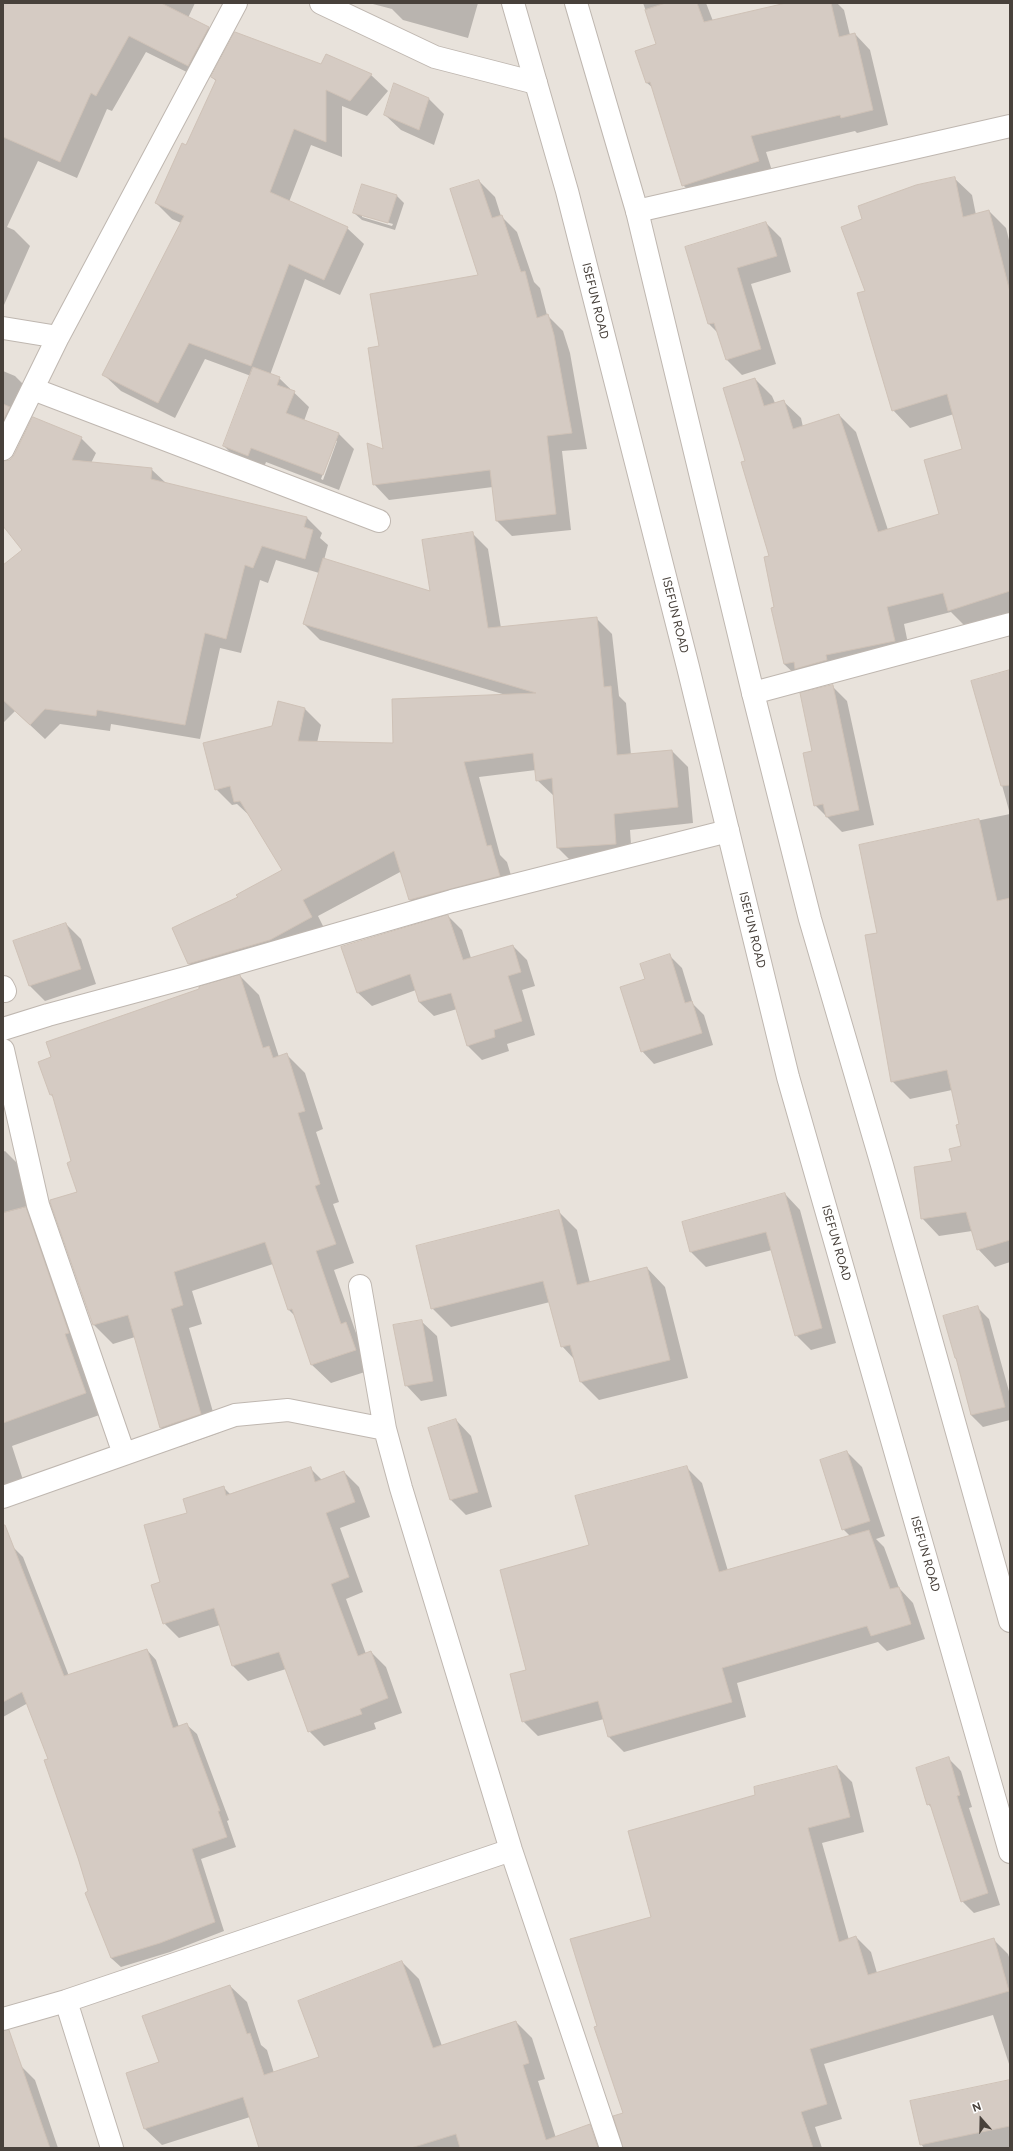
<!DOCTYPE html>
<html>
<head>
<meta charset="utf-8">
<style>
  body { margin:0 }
  #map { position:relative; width:1013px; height:2151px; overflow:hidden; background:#f4f1ec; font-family:Figtree,sans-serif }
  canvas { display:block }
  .frame { position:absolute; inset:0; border:4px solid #48413b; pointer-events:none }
  .north { position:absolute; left:961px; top:2099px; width:40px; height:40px; -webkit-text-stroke:3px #fff; paint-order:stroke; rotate:340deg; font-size:11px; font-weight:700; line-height:16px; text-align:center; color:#48413b }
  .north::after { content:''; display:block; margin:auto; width:14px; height:18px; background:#48413b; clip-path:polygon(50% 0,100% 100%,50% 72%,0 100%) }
</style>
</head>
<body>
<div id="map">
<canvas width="1013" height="2151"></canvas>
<div class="frame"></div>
<div class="north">N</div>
</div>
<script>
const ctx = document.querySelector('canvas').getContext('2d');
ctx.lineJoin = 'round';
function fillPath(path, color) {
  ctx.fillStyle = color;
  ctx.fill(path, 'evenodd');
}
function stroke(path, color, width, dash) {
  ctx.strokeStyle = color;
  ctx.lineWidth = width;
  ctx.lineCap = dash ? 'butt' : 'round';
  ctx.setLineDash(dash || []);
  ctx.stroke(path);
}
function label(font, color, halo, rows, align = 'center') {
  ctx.font = font + ' Figtree,sans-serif';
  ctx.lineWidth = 3.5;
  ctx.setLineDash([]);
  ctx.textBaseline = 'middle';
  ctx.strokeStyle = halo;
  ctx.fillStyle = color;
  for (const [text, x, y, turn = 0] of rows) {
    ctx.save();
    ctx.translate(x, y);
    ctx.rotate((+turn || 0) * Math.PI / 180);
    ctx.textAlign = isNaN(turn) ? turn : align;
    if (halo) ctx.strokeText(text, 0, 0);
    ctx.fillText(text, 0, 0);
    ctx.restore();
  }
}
fillPath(new Path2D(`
  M3 3H1010V2148H3Z`), '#e8e2db');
fillPath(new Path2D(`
  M3 3H195L188 18 208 28 225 44 205 81 146 52 112 111 107 109 77 178 38 161 7 227 14 230 30 246 4 305Z
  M369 3H478L468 38 403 20 392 9Z
  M643 3H706L713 21 790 3H837L844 10 850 35 855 34 870 50 888 125 857 133 855 131 766 152 774 177 699 201 683 185 653 88 647 83 636 51 658 44Z
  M326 55 371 75 388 91 367 116 342 106V157L311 145 289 202 347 228 364 244 340 295 305 279 270 375 279 378 309 407 304 421 339 434 354 449 339 490 266 462 263 470 239 461 224 446 251 376 205 359 175 418 121 391 104 375 181 223 172 219 156 203 187 146 216 81 212 77 322 65ZM335 441H337L323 480 321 479Z
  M395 85 429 99 444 114 434 145 401 130 385 115Z
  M954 178 972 195 976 215 989 211 1006 228 1010 244V614L966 627 951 612 904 624 911 658 802 681 784 664 773 609 775 608 755 379 772 396 775 403 783 401 801 418 803 427 839 415 856 432 888 530 940 515 964 450 954 414 910 428 893 410 867 291 863 220Z
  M479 181 495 197 501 216 517 232 534 282 540 288 547 315 563 331 570 353 587 449 562 451 571 530 512 536 497 521 493 487 389 500 374 484 384 450 380 347 479 276Z
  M363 185 397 196 404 203 395 230 362 220 354 213ZM362 215 393 224 392 226 362 217Z
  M766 223 781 238 791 272 751 284 776 364 742 375 727 360 719 334 709 324 687 248Z
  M3 371 15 376 29 390 3 432Z
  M81 438 96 453 91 463 151 469 167 484 307 518 322 533 320 538 328 545 324 560 432 592 472 533 488 549 501 628 596 618 612 634 619 696 626 703 631 755 672 751 688 767 693 823 630 830 632 859 574 864 558 848 554 796 537 780 536 770 479 777 500 855 507 862 516 892 426 916 410 900 402 871 318 916 327 934 205 980 189 964 239 898 283 870 251 817 237 804 232 805 216 789 273 727 279 702 305 709 321 725 317 743 394 744 506 695 320 640 304 624 319 573 276 560 268 583 260 580 241 653 220 648 200 739 111 724 110 731 60 724 45 739 15 711 3 723V567L24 550Z
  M1010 671V814L973 681Z
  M832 686 847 701 874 825 842 832 815 805 813 752Z
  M1010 814V1262L995 1267 978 1249 972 1231 939 1236 922 1218 962 1146 960 1124 952 1090 910 1099 892 1081 878 933 860 845Z
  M448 916 462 930 471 958 513 946 527 960 535 986 522 990 535 1035 507 1044 509 1051 482 1060 468 1046 457 1009 434 1016 419 1002 416 990 372 1006 357 992Z
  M66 924 81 939 96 984 45 1001 30 986 15 941Z
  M669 955 682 968 693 1004 704 1015 713 1045 654 1064 642 1051 646 980Z
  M240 976 259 995 279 1057 287 1055 305 1073 323 1129 316 1132 339 1202 333 1204 354 1263 334 1270 356 1333 365 1342 374 1369 331 1383 312 1365 295 1316 289 1310 273 1264 192 1291 202 1324 189 1328 219 1433 180 1447 161 1428 135 1337 113 1344 94 1325 51 1200 78 1192 73 1162 54 1098 51 1095Z
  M5 1151 25 1171 105 1413 12 1446 23 1480 3 1486V1152Z
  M785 1194 800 1210 836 1343 811 1350 796 1335 772 1250 706 1267 691 1252Z
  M558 1211 577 1230 590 1283 647 1268 665 1287 688 1378 599 1400 581 1382 574 1359 562 1346 550 1302 451 1327 432 1308Z
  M977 1307 989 1319 1010 1395V1420L983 1427 971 1415 958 1360 955 1358Z
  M421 1321 437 1336 447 1396 421 1401 406 1385Z
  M456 1420 471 1436 492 1507 466 1515 451 1500 429 1429Z
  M847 1452 862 1467 885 1536 876 1539 884 1547 899 1588 913 1603 925 1639 887 1651 878 1642 737 1683 746 1717 624 1752 609 1737 604 1719 538 1736 523 1721 528 1671 590 1546 687 1468 702 1483 728 1571 851 1537 843 1529Z
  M310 1468 322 1480 344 1472 359 1487 370 1517 340 1528 363 1592 346 1599 366 1654 371 1652 386 1667 402 1713 374 1723 376 1729 324 1746 309 1731 286 1669 248 1681 233 1666 220 1625 179 1638 164 1623 161 1583 189 1514 223 1487 231 1495Z
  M13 1547 23 1557 69 1676 147 1650 156 1660 179 1727 187 1725 197 1734 229 1820 227 1821 236 1847 201 1859 224 1931 170 1952 121 1967 111 1958 46 1761 49 1760 28 1703 3 1717V1550Z
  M949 1759 961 1771 972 1807 969 1808 1000 1905 974 1913 962 1901 933 1809 928 1804Z
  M837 1767 852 1782 864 1832 822 1843 849 1940 856 1937 871 1952 877 1973 993 1939 1008 1954 1010 1960V2067L993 2015 824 2064 842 2119 815 2127 822 2148H631L624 2113 599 2027 652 1917 757 1796Z
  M402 1962 419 1979 442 2046 516 2022 532 2038 545 2079 538 2081 556 2138 575 2148H260L250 2117 162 2145 145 2129 160 2063 230 1986 247 2002 261 2045 267 2050 274 2073 320 2057Z
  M21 2066 35 2080 58 2148H3V2072Z
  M1010 2081V2148H924L921 2144Z`), '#0003');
const building = new Path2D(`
  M3 3H161L209 27 188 66 129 36 96 96 91 93 60 162 3 137Z
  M666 3H697L704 22 786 3H831L839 37 855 33 873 110 841 118 840 115 751 136 759 161 682 186 650 82 646 83 635 51 656 44 645 10Z
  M235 32 321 64 326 54 372 74 350 101 326 90V142L294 129 270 192 348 227 324 280 289 264 251 366 189 343 158 403 102 375 184 216 155 203 182 143 186 145 216 80 211 77Z
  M394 83 429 98 419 130 384 115Z
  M955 177 963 217 989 210 1010 292V591L948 611 943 593 887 607 895 641 826 655 827 660 795 669 794 662 784 664 771 608 774 607 764 557 769 556 741 462 745 461 723 388 755 378 764 406 784 400 793 429 839 414 878 532 939 514 924 460 962 449 947 394 892 411 857 293 865 291 841 227 862 219 858 206 916 185Z
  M479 180 492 218 502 215 521 272 525 271 537 318 548 314 554 335 572 433 547 436 556 514 496 521 490 470 373 485 367 443 383 449 368 348 379 346 370 294 478 275 450 189Z
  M362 184 397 195 388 223 353 213Z
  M766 222 777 256 737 268 761 349 726 360 714 323 708 324 685 247Z
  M253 367 280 377 277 385 295 391 286 413 339 433 323 475 251 448 248 456 223 446Z
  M3 404 10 407 3 421Z
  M33 417 82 437 72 460 152 468 151 479 307 517 304 527 313 530 305 559 262 546 253 568 245 565 226 639 205 633 185 725 97 710 96 716 45 709 30 725 3 700V565L22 550 3 526V461L10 460 14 455Z
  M473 532 488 628 597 617 604 687 611 686 617 755 672 750 678 807 614 814 616 844 557 848 552 778 536 781 533 753 464 762 487 846 491 845 500 876 409 900 394 851 303 900 312 917 270 940 188 964 172 928 238 897 236 895 282 870 240 801 234 802 230 786 215 790 203 743 272 726 278 701 305 708 298 741 393 743 392 699 536 693 303 624 323 558 430 591 422 540Z
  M1010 670V785L1001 786 971 681Z
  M833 685 859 810 826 817 823 804 814 806 803 753 812 751 800 693Z
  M979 819 997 901 1010 898V1240L977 1250 966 1212 921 1219 914 1167 952 1161 949 1149 961 1146 956 1125 959 1124 947 1070 891 1082 865 935 877 933 859 845Z
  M448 915 463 960 513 945 521 972 508 976 522 1021 494 1030 495 1037 467 1046 451 993 419 1002 410 974 357 993 341 947Z
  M66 923 81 969 29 986 13 941Z
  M670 954 685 1003 692 1001 702 1033 641 1052 620 987 645 979 640 964Z
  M240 975 263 1048 269 1046 273 1058 287 1053 305 1111 298 1113 320 1184 315 1186 336 1244 316 1251 341 1324 346 1322 356 1350 311 1365 292 1309 288 1310 265 1242 174 1272 183 1305 171 1309 201 1414 160 1428 128 1315 93 1325 50 1202V1200L77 1192 67 1163 71 1161 52 1094 50 1095 38 1062 51 1057 46 1042 199 989V987Z
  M785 1193 822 1328 795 1336 766 1232 690 1252 682 1222Z
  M26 1207 69 1333 65 1334 86 1393 3 1423V1213Z
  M559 1210 577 1285 647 1267 670 1360 580 1382 570 1345 561 1347 543 1281 431 1309 416 1246Z
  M978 1306 1005 1407 971 1415 956 1358H955L943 1316Z
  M422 1320 433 1381 405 1386 393 1325Z
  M456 1419 478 1492 450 1500 428 1428Z
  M847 1451 870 1521 842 1530 820 1460Z
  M687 1466 719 1572 869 1530 890 1589 899 1587 911 1624 871 1636 867 1626 722 1668 732 1702 608 1737 598 1701 522 1722 510 1674 526 1670 500 1570 589 1545 575 1496Z
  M311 1467 315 1482 344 1471 355 1502 326 1513 349 1577 331 1584 358 1656 371 1651 388 1698 360 1709 362 1714 308 1732 279 1652 232 1666 214 1608 163 1624 151 1585 160 1582 144 1525 187 1513 183 1499 224 1486 226 1495Z
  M3 1525H5L64 1676 147 1649 173 1728 187 1723 220 1811H218L227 1837 192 1849 215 1922 160 1943 111 1958 85 1893 88 1891 78 1858 44 1760 48 1759 22 1692 3 1702Z
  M949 1757 960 1795 957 1796 988 1893 961 1902 930 1804 927 1805 916 1768Z
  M837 1766 850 1817 808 1828 839 1942 856 1936 868 1975 994 1938 1009 1991 810 2049 827 2104 801 2112 813 2148H623L613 2116 623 2113 594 2027 597 2026 570 1939 651 1917 628 1831 755 1795 754 1787Z
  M402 1961 433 2048 516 2021 529 2063 523 2065 546 2140 590 2124 598 2148H460L456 2134 411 2148H259L243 2097 144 2129 126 2073 159 2062 142 2016 230 1985 247 2034 250 2033 264 2075 319 2057 298 2001Z
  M9 2030 50 2148H3V2031Z
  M1010 2080V2126L920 2145 910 2101Z`);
fillPath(building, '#d5cbc3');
stroke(building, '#cfc2b7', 1);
const minor = new Path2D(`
  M321 3 435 57 536 83
  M637 211 1010 126
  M3 328 58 337
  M33 389 379 521
  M3 449 58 337 236 3
  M753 693 1010 624
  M3 987 5 991
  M3 1029 48 1015 189 977 452 901 728 831
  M3 1050 38 1205 124 1454
  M360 1286 385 1429 401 1488 511 1850 611 2148
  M3 1497 235 1415 288 1410 385 1429
  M66 2001 112 2148
  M3 2019 66 2001 511 1850`);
const tertiary = new Path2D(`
  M513 3 567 191 688 667 788 1077 1010 1852
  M576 3 637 211 753 693 810 919 882 1165 1010 1621`);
stroke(minor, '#bfb7b0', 24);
stroke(tertiary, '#bfb7b0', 24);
stroke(minor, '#fff', 22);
stroke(tertiary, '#fff', 22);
label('12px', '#48413b', '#fff', [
  ["ISEFUN ROAD",595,301,76],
  ["ISEFUN ROAD",675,615,76],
  ["ISEFUN ROAD",752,930,76],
  ["ISEFUN ROAD",836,1243,74],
  ["ISEFUN ROAD",925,1554,74]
]);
</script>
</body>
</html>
